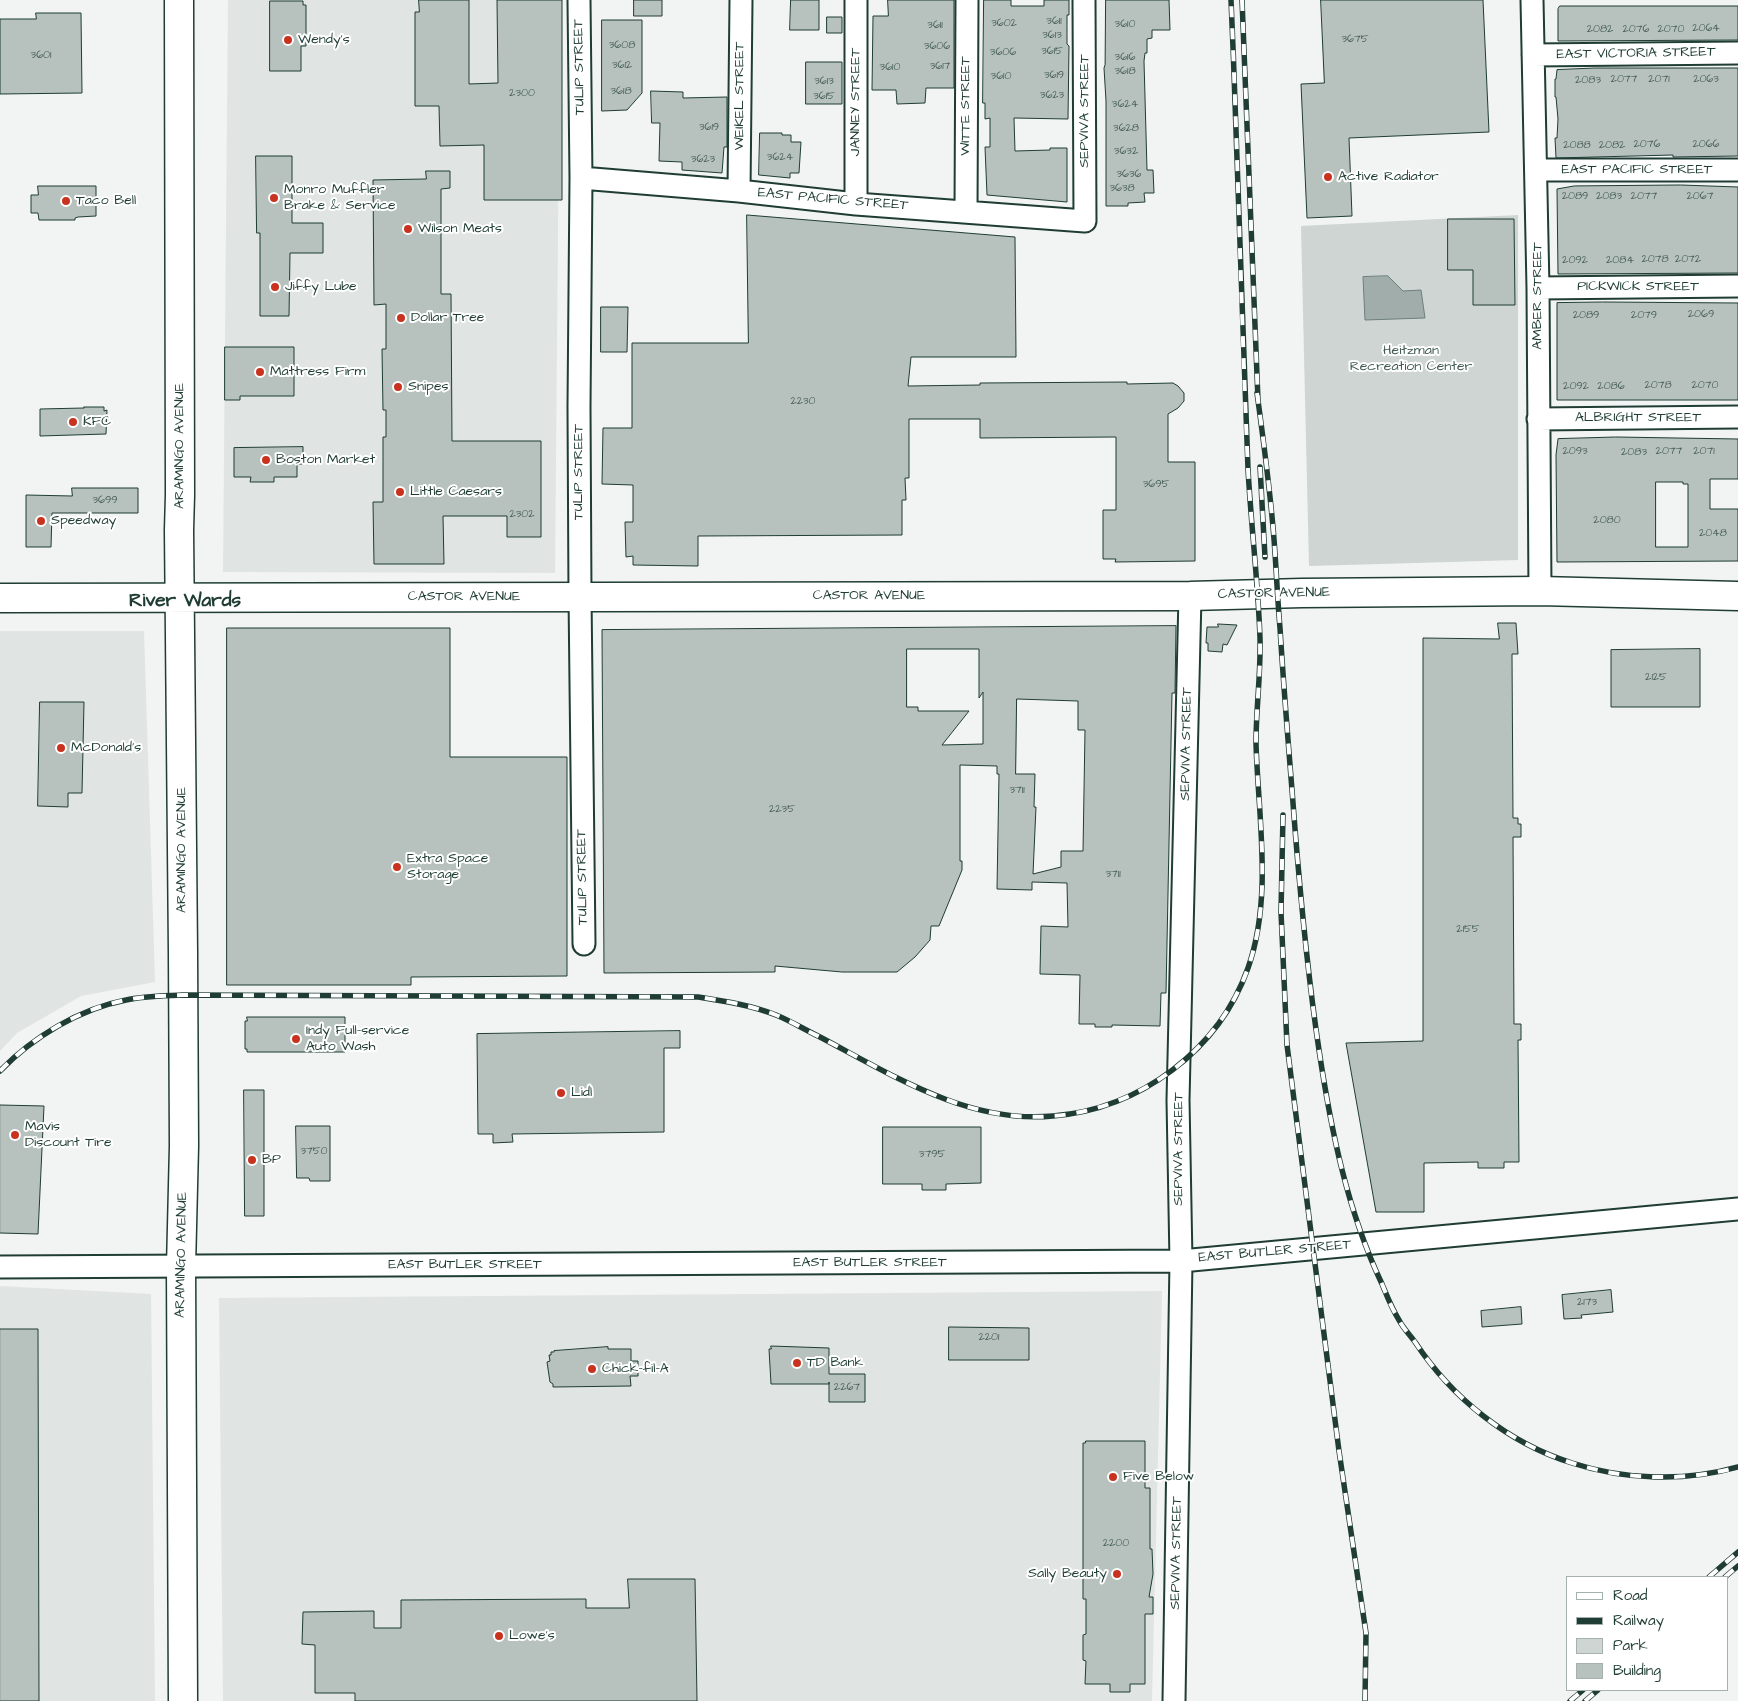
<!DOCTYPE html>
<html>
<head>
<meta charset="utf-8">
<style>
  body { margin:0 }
  #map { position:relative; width:1738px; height:1701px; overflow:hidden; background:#f2f3f3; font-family:"Architects Daughter",sans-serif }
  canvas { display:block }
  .legend { position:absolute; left:1566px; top:1576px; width:162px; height:115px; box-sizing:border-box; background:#fff; border:1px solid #a5b1ae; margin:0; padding:6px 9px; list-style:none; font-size:15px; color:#1f3d34 }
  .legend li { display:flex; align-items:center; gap:10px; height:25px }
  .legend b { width:25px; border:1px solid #a5b1ae }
</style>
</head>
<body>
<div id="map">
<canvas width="1738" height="1701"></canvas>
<ul class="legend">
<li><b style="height:6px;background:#fff"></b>Road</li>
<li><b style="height:6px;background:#1f3d34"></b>Railway</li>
<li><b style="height:14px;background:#ced5d3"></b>Park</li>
<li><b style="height:14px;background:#b7c1bd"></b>Building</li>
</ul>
</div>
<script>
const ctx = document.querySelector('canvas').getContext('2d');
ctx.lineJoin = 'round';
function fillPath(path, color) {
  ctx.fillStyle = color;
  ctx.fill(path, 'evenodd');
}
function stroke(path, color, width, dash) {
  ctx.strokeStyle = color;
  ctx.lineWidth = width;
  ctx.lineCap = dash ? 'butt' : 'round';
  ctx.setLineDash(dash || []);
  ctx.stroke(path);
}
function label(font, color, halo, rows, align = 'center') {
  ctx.font = font + ' "Architects Daughter",sans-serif';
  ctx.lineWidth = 4;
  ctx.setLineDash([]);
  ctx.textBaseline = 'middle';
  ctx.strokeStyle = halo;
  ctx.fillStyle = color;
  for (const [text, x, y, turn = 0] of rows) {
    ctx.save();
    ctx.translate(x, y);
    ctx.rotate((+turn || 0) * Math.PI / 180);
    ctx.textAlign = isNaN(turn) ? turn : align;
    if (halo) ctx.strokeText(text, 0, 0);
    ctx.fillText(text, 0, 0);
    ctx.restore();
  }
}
fillPath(new Path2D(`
  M228 0H560L555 573 223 572Z
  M0 631H144L155 982 81 996 17 1033 0 1051Z
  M0 1286 151 1294 155 1701H0Z
  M1162 1291 1152 1701H223L219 1298Z`), '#e0e4e3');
fillPath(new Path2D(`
  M1518 215V560L1309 566 1301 226Z`), '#ced5d3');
const water = new Path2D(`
  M1388 276 1403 291 1421 290 1425 318 1365 320 1363 277Z`);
fillPath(water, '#a1adaa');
stroke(water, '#6d807b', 1);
const building = new Path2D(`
  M419 0H469V84L498 83 497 0H562V200H484V145L440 146 439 106H415V12H419Z
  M634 0H662V16H634Z
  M791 0H819V30H790Z
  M888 0H954V88H926L925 103 897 104 896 90H872L873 16H888Z
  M984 0H1011V6H1044V0H1069V15H1067V44L1069 46 1068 119 1014 118 1015 151 1050 150V148H1067V202L987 195 985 147H990V118L985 119V103H983Z
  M1106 0H1169L1170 30H1152V38L1147 39V53H1145L1144 61 1147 170H1153L1154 193H1144L1145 202 1128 203V206H1106V101L1104 68 1105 65Z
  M1321 0H1483L1489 132 1349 138 1352 216 1307 218 1301 84 1324 83Z
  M270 1H303V5H306V46H301V71H270Z
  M1560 6H1738V40L1558 41V9Z
  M36 13H81L82 93 0 94V19H36Z
  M827 17H842V33H827Z
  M602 20H642V93L627 110 602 111Z
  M806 62H842V104H806Z
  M1595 68H1738V156L1673 157V155L1556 158 1555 138H1557L1558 119 1556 97H1555V79H1556L1557 70Z
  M651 91 683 92V98L727 97V147H724L722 173 682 170V162L659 161 660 123H652Z
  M760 133H782V135H791V142H801L799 173H790V178L759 175Z
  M256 156H292V223H323V253H290L289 316H260V233H257Z
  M426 171H450V188L441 189V294H451L452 441H541V537H507V516H443L444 564H374L373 502H383V437H386V410H383L382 349H386V304L374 305 373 180 426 179Z
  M1681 185 1738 187V273L1558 274 1557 189 1574 186Z
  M38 186H96V216L78 217 75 218V220H39L38 213H31V195H38Z
  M747 215 1015 237 1016 357H911L908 386 980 385V383L1127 382V384L1173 383 1178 386 1184 393V401L1178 408 1168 414V462H1195V561L1115 562 1116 559H1103V510H1116V437L980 438V419H909V478H905L906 500H902V535L698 536V566L633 565V556L626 557 625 522H633V485L602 484 603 428H632V343H748Z
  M1448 219H1514L1515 305H1473V270H1448Z
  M1603 302 1738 303V400H1557V303Z
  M601 307H628L627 352H601Z
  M225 347H294V396H240V400H225Z
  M84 407H104V411L107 410 106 434 40 436V409L84 408Z
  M1616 437 1738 439V479H1710V509H1738V561L1557 562 1556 455 1558 439ZM1656 482H1683V484H1688V547H1656Z
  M303 447V464H297V477H274V482H250L251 477H234V448Z
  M72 488H138V513H52L51 547H26V495L72 496Z
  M1498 623H1516L1518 654H1512L1513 818H1518V824H1521V837H1513L1514 1024H1521V1040H1518L1519 1162H1504V1168H1478V1162L1424 1163V1212H1376L1346 1043 1423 1041V638L1499 639Z
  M1218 624 1237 625 1227 645 1223 644 1222 652 1208 651V643H1206L1207 627H1218Z
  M1176 626 1175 693H1172L1166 993H1161L1160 1026 1112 1025V1027H1095V1024H1079L1080 975 1040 974 1041 926 1068 927 1067 883 1032 882V890L997 889 999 774H997V766L960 765V861H962V870L939 926H931L930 940 915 957 897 972H842L775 966V972L604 973 602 630ZM907 649H979V698L983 692V744L942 745 969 711H918V707H907ZM1017 699 1078 701V730H1085L1083 851H1061V867L1033 874 1036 807H1034L1035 774H1016Z
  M227 628H450V757H567V976L411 977V985H227Z
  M1700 649V707H1611V650Z
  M40 702H84L82 793H68V807L38 806Z
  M247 1017H345V1052H247V1049H245V1021H247Z
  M680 1031V1048H664V1132L512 1134 513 1142 493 1143V1134H478L477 1034Z
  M244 1090H264V1216H245Z
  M0 1105 44 1106 38 1234 0 1233Z
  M296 1126H330V1181H310L309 1178H297Z
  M883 1127H981V1183L946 1184V1190H922V1184H883Z
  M1611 1290 1613 1312 1581 1315 1582 1318 1564 1319 1562 1295Z
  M1521 1307 1522 1324 1482 1327 1481 1311Z
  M949 1327 1029 1328V1360H949Z
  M0 1329H38L39 1701H0Z
  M771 1346 829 1348V1374H865V1402H829V1382V1384H771L769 1349H771Z
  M608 1347V1349H631V1361H638V1376H630L631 1386 553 1387V1384L550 1382 547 1362 550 1361 549 1355H551V1352H554V1351Z
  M1086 1441H1145V1488H1150V1549H1152L1153 1574 1149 1597H1153V1614H1145V1684H1130V1692H1110V1684H1085L1086 1661 1083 1660V1635L1086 1634V1599H1083V1443H1085Z
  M628 1579H695L697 1701H355V1693H315V1645L302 1644 303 1612 374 1611V1628H401V1600L586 1599V1608H629Z`);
fillPath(building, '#b7c1bd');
stroke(building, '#1f3d34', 1);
const street = new Path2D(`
  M579 0 581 178 579 406 580 596 584 944
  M856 0V204
  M1532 0 1538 288 1540 591
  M1533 55 1738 53
  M1536 170H1738
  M581 178 739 191 856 204 1085 221 1084 0
  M739 191 741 0
  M966 212 967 0
  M1538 288 1738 286
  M1538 419 1738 417
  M0 1267 1181 1261 1738 1209
  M1174 1701 1181 1261 1178 1100 1190 596`);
const primary = new Path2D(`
  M179 0 180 495 179 530 183 953 184 1146 181 1267 183 1701
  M0 598 1190 596 1302 593 1540 591 1738 596`);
stroke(street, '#1f3d34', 25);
stroke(primary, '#1f3d34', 31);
stroke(street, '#fff', 21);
stroke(primary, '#fff', 28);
const rail = new Path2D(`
  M1242 0 1258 400
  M1257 393C1263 437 1269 482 1273 527 1276 560 1277 594 1280 628 1284 695 1290 762 1295 829 1301 903 1308 977 1319 1050 1331 1130 1347 1210 1382 1284 1387 1296 1392 1309 1399 1320 1403 1328 1410 1335 1415 1342 1452 1398 1508 1443 1572 1463 1624 1480 1685 1482 1738 1467
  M1260 467 1265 557
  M1283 815 1281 912 1287 1045 1339 1451 1366 1633 1365 1701
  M0 1071C33 1037 79 1009 126 1000 144 996 164 996 183 995L698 997C724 1001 751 1005 776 1015 791 1021 805 1030 820 1037 892 1075 968 1124 1053 1116 1140 1109 1219 1050 1248 968 1273 898 1258 816 1256 743 1256 708 1261 673 1260 638 1258 581 1251 525 1248 469 1241 312 1238 156 1231 0
  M1709 1577 1738 1552
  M1725 1577 1738 1566
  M1570 1701 1583 1690
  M1585 1701 1598 1690`);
stroke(rail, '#1f3d34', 5.5);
stroke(rail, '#fff', 4, [11]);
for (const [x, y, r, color] of [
  [288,40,5,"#c8321e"],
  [1328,177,5,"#c8321e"],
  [274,198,5,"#c8321e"],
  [66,201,5,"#c8321e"],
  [408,229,5,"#c8321e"],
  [275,287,5,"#c8321e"],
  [401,318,5,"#c8321e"],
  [260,372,5,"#c8321e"],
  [398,387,5,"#c8321e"],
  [73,422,5,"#c8321e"],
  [266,460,5,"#c8321e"],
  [400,492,5,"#c8321e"],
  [41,521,5,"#c8321e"],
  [61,748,5,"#c8321e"],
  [397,867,5,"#c8321e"],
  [296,1039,5,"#c8321e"],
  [561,1093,5,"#c8321e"],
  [15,1135,5,"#c8321e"],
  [252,1160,5,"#c8321e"],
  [797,1363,5,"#c8321e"],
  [592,1369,5,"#c8321e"],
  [1113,1477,5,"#c8321e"],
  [1117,1574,5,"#c8321e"],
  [499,1636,5,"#c8321e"]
]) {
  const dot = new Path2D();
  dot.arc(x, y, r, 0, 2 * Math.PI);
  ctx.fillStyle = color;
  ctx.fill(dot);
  stroke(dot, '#fff', 2);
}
label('11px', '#455e56', null, [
  ["3611",1054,22],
  ["3602",1004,24],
  ["3610",1125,25],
  ["3611",935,26],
  ["2064",1706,29],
  ["2082",1600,30],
  ["2076",1636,30],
  ["2070",1671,30],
  ["3613",1052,36],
  ["3675",1355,40],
  ["3608",622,46],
  ["3606",937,47],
  ["3615",1052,52],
  ["3606",1003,53],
  ["3601",41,56],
  ["3616",1125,58],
  ["3612",622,66],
  ["3617",940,67],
  ["3610",890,68],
  ["3618",1125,72],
  ["3619",1054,76],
  ["3610",1001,77],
  ["2077",1624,80],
  ["2071",1659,80],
  ["2063",1706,80],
  ["2083",1588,81],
  ["3613",824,82],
  ["3618",621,92],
  ["2300",522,94],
  ["3623",1052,96],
  ["3615",824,97],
  ["3624",1125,105],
  ["3619",709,128],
  ["3628",1126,129],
  ["2076",1647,145],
  ["2066",1706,145],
  ["2088",1577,146],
  ["2082",1612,146],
  ["3632",1126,152],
  ["3624",780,158],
  ["3623",703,160],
  ["3636",1129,175],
  ["3638",1122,189],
  ["2089",1575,197],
  ["2083",1609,197],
  ["2077",1644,197],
  ["2067",1700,197],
  ["2078",1655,260],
  ["2072",1688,260],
  ["2092",1575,261],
  ["2084",1620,261],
  ["2069",1701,315],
  ["2089",1586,316],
  ["2079",1644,316],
  ["2078",1658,386],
  ["2070",1705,386],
  ["2092",1576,387],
  ["2086",1611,387],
  ["2230",803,402],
  ["2093",1575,452],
  ["2077",1669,452],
  ["2071",1704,452],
  ["2083",1634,453],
  ["3695",1156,485],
  ["3699",105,501],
  ["2302",522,515],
  ["2080",1607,521],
  ["2048",1713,534],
  ["2125",1656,678],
  ["3711",1017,791],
  ["2235",782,810],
  ["3711",1113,875],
  ["2155",1468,930],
  ["3750",314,1152],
  ["3795",932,1155],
  ["2173",1587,1303],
  ["2201",989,1338],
  ["2267",847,1388],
  ["2200",1116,1544]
]);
label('14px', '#1f3d34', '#fff', [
  ["Wendy's",298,40],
  ["Active Radiator",1338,177],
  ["Monro Muffler",284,190],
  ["Brake & Service",284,206],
  ["Taco Bell",76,201],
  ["Wilson Meats",418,229],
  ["Jiffy Lube",285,287],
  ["Dollar Tree",411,318],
  ["Mattress Firm",270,372],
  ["Snipes",408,387],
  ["KFC",83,422],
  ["Boston Market",276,460],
  ["Little Caesars",410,492],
  ["Speedway",51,521],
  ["McDonald's",71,748],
  ["Extra Space",407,859],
  ["Storage",407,875],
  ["Indy Full-service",306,1031],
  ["Auto Wash",306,1047],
  ["Lidl",571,1093],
  ["Mavis",25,1127],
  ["Discount Tire",25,1143],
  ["BP",262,1160],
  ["TD Bank",807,1363],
  ["Chick-fil-A",602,1369],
  ["Five Below",1123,1477],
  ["Sally Beauty",1107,1574,"right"],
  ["Lowe's",509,1636]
], 'left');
label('14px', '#1f3d34', '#fff', [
  ["EAST VICTORIA STREET",1636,54,-1],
  ["TULIP STREET",580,67,-91],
  ["WEIKEL STREET",740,96,-90],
  ["JANNEY STREET",856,102,-90],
  ["WITTE STREET",966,106,-90],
  ["SEPVIVA STREET",1085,111,-90],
  ["EAST PACIFIC STREET",1637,170],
  ["EAST PACIFIC STREET",833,200,5],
  ["PICKWICK STREET",1638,287],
  ["AMBER STREET",1538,296,-90],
  ["ALBRIGHT STREET",1638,418],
  ["ARAMINGO AVENUE",180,446,-90],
  ["TULIP STREET",579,472,-90],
  ["CASTOR AVENUE",1274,594,-1],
  ["CASTOR AVENUE",869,596],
  ["CASTOR AVENUE",464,597],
  ["SEPVIVA STREET",1187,744,-89],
  ["ARAMINGO AVENUE",182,850,-90],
  ["TULIP STREET",583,877,-91],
  ["SEPVIVA STREET",1179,1149,-90],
  ["EAST BUTLER STREET",1275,1252,-5],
  ["ARAMINGO AVENUE",182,1255,-89],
  ["EAST BUTLER STREET",870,1263],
  ["EAST BUTLER STREET",465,1265],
  ["SEPVIVA STREET",1177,1553,-89]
]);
label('14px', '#425b54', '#fff', [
  ["Heitzman",1411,351],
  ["Recreation Center",1411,367]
]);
label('bold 19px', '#1f3d34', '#fff', [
  ["River Wards",185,602]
]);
</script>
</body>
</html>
